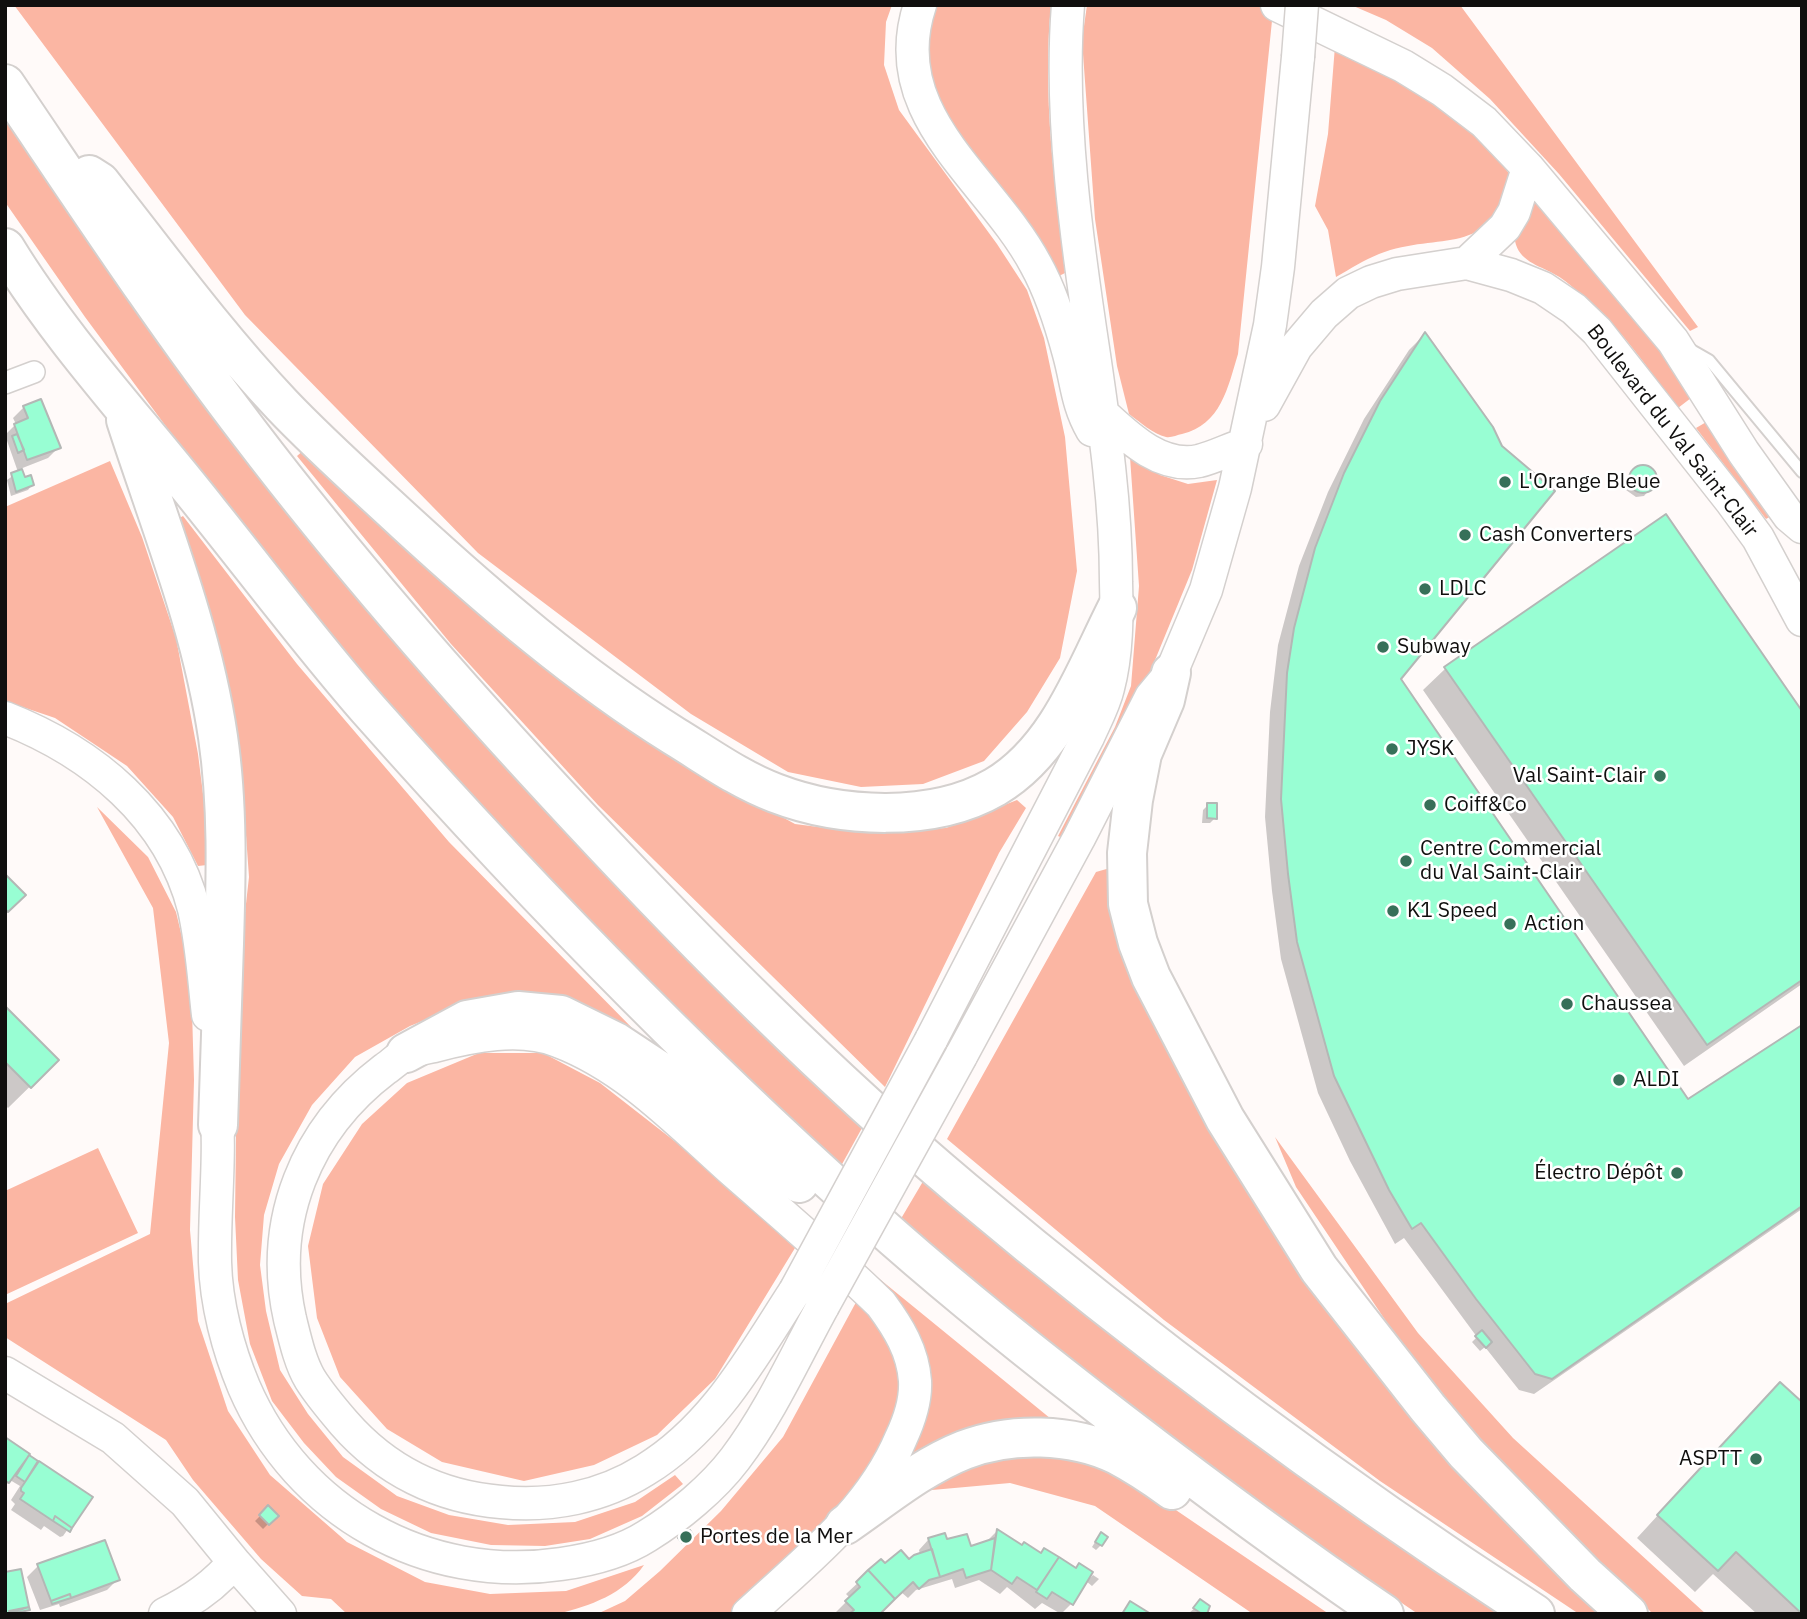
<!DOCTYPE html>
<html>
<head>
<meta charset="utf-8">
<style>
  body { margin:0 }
  #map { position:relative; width:1807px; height:1619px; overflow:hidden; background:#fffaf9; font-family:"IBM Plex Sans",sans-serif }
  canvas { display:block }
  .frame { position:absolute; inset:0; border:7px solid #100f0e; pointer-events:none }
</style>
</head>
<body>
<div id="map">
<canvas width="1807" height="1619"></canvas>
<div class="frame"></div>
</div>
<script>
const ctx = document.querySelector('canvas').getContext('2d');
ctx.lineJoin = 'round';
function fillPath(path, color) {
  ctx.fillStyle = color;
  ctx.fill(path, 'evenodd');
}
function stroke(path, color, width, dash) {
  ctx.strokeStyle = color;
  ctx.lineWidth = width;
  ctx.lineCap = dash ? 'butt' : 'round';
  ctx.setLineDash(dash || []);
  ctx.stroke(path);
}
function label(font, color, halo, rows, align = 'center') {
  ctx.font = font + ' "IBM Plex Sans",sans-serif';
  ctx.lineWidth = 5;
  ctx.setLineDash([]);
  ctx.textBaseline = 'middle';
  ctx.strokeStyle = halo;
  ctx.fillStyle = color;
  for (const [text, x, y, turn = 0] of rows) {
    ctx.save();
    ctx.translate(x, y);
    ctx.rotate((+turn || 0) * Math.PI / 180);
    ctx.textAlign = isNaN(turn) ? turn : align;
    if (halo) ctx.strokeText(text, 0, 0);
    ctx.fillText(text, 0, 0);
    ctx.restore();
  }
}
fillPath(new Path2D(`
  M14 5H892L886 22 884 65 899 110 997 244 1027 290 1044 338 1065 437 1077 571 1060 658 1027 712 984 761 923 784 861 787 788 772 691 714 478 553 245 315Z
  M932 5H1051C1042 95 1055 184 1065 273L1059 276 931 100 924 17Z
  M1087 5H1258L1273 11 1238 354C1228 387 1221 425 1182 434 1177 435 1171 438 1166 437 1153 434 1140 422 1129 414L1117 366 1095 219 1082 40Z
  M1351 5H1460L1698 327 1690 331 1559 174 1490 99 1432 48 1386 20Z
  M1335 46 1396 79 1451 116 1498 154 1510 176C1490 261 1441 230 1379 254 1364 260 1350 269 1336 277L1328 230 1315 206 1328 134Z
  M5 112 401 648 583 852 862 1128 841 1166 586 924 450 776 297 595 193 463 85 317 5 202Z
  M1535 195 1661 342 1691 398 1678 408C1647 368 1617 321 1576 290 1569 284 1562 278 1554 274 1538 265 1519 261 1515 241L1525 223Z
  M1708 421 1773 515 1766 519 1696 428Z
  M305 449 693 768 795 824 857 832 946 828 1017 800 1026 808 999 853 885 1087 598 805 451 644 297 456Z
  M1130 457 1160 475 1188 484 1217 480 1192 570 1153 665 1122 734 1067 840 1058 836 1115 727 1131 686 1139 586Z
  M110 461 142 537 176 638 198 754 207 826V865L198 866 173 817 127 766 55 718 5 701V507Z
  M183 516 297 664 449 842 640 1036 465 1004 410 1026 355 1057 312 1105 279 1164 264 1215 260 1265 266 1311 280 1370 308 1414 343 1457 397 1496 449 1515 508 1525 575 1522 635 1502 675 1475 683 1484 642 1516 590 1539 545 1546 491 1545 431 1533 381 1509 336 1477 304 1443 272 1401 250 1344 238 1280 235 1217 238 975 249 877 240 751 208 608 174 521Z
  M97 807 148 857 176 912 191 975 194 1080 190 1230 198 1321 228 1411 270 1475 347 1542 425 1582 490 1594 566 1591 644 1565C624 1594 590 1606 557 1614H347L331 1599 302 1596 261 1559 193 1480 166 1440 5 1337V1304L150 1234 169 1043 153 908Z
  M1110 868 1222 1148 1604 1614H1579L1380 1481 1164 1320 947 1139 1096 872Z
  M479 1053H543L600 1083 677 1143 795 1248 715 1379 657 1435 594 1465 524 1481 442 1462 387 1429 340 1377 317 1318 308 1246 323 1184 362 1124 407 1083Z
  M1275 1137 1418 1333 1513 1438 1706 1614H1653L1545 1508 1422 1375 1296 1187Z
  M98 1148 138 1233 5 1295V1191Z
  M925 1178 1181 1388 1342 1507 1500 1614H1418L1306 1538 1113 1395 899 1222Z
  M871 1272 1056 1423 904 1472 924 1388 867 1279Z
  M861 1293 907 1368 902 1419 835 1522 731 1614H597L625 1601 660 1571 721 1511 783 1437Z
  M1051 1452 1111 1466 1329 1614H1253L1095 1506 1010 1483 921 1491 950 1471 1000 1454Z`), '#fbb6a3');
fillPath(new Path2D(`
  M1425 334 1399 679 1687 1101 1802 1027V1209L1534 1394 1519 1390 1485 1347 1480 1351 1472 1342 1477 1337 1404 1238 1395 1244 1350 1161 1318 1093 1281 959 1272 891 1265 817 1270 712 1278 645 1299 566 1328 492 1364 419 1409 350Z
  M24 407 59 447 48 458 20 469 24 479 32 485 28 490 11 496 7 480 18 472 5 435 16 424 13 418Z
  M1646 467 1655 475V483L1644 496 1636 497 1626 490 1625 482 1637 469Z
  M1666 517 1802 714V984L1684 1066 1423 690 1445 669Z
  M1208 805 1215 818 1210 823H1202L1203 810Z
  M5 1008 57 1060 8 1108 5 1105Z
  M1758 1406 1802 1614H1757L1713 1574 1695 1592 1637 1538Z
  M5 1439 24 1463 30 1457 91 1497 63 1536 60 1537 44 1526 41 1530 11 1510 15 1504 11 1500 20 1486 10 1480 5 1486Z
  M268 1508 276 1516 263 1529 255 1521Z
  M997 1531 1021 1547 1040 1555 1044 1550 1088 1580 1093 1575 1099 1579 1092 1586 1086 1581 1071 1604 1061 1614 1042 1603 1035 1609 1007 1587 1000 1594 979 1580 955 1588 952 1579 916 1590 908 1598 901 1592 878 1614 836 1612 850 1598 846 1594 881 1561 885 1566 909 1561 920 1555 919 1550 929 1539 970 1549 987 1541Z
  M1097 1539 1101 1545 1096 1550 1092 1547Z
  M38 1566 118 1579 107 1590 60 1607 59 1604 40 1610 27 1577Z
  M1196 1607 1205 1614 1189 1613Z`), '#0003');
const building = new Path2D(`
  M1425 332 1493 427 1502 446 1555 491 1401 679 1688 1099 1802 1025V1206L1552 1379 1535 1374 1476 1299 1421 1223 1412 1229 1389 1190 1334 1076 1297 942 1288 874 1281 799 1287 673 1294 628 1315 548 1344 473 1380 401Z
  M41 399 61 448 27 460 14 424 28 418 23 406Z
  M17 434 24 450 18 453 12 436Z
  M1629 479a14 14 0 1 1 28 0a14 14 0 1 1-28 0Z
  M22 469 25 477 31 475 34 485 16 492 11 473Z
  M1666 514 1802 711V980L1707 1045 1444 667Z
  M1207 803H1217V819L1207 818Z
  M5 874 26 895 8 912 5 909Z
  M5 1006 59 1060 31 1088 5 1062Z
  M1482 1330 1492 1342 1486 1348 1475 1336Z
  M1780 1382 1802 1402V1614L1736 1552 1718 1571 1657 1515Z
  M5 1437 30 1454 9 1483 5 1481Z
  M29 1455 38 1461 25 1482 16 1476Z
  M39 1461 93 1497 72 1528 55 1516 53 1521 20 1499 24 1493 21 1491V1488Z
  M268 1505 279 1516 269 1525 259 1515Z
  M55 1516 72 1528 70 1532 53 1521Z
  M997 1529 1022 1545 1024 1542 1041 1553 1044 1548 1059 1557 1037 1590 1017 1577 1012 1584 991 1570Z
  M690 1530 693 1535 682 1543 678 1538Z
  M1101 1532 1108 1537 1102 1546 1095 1542Z
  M945 1533 947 1539 967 1534 971 1546 995 1538 991 1570 966 1578 963 1569 940 1577 928 1538Z
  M105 1540 120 1580 71 1598 70 1594 51 1601 37 1564Z
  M932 1549 940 1577 929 1580 919 1589 913 1582 895 1599 868 1570 881 1559 885 1563 901 1550 909 1559 914 1555Z
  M1059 1557 1076 1568 1079 1563 1093 1572 1073 1605 1052 1592 1047 1599 1036 1592Z
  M21 1569 29 1607 5 1614V1572Z
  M868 1570 895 1599 880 1614H849L854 1610 845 1601 860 1587 856 1582Z
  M70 1594 71 1598 52 1604 51 1601Z
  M1200 1599 1210 1606 1207 1614H1202L1193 1608Z
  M1130 1601 1151 1614H1122Z
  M29 1607 30 1610 10 1614 9 1611Z`);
fillPath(building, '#98fed3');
stroke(building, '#b3b7b5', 2);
const lane = new Path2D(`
  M1688 348 1709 360 1802 472`);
const street = new Path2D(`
  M5 383 34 372`);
const secondary = new Path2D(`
  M920 5C883 116 990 178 1036 265 1051 292 1061 324 1069 354 1077 383 1077 404 1092 430
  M1277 5 1403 66 1442 90 1484 122 1528 168 1673 341 1744 453 1789 516 1802 527
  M1467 263 1505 227 1514 212 1528 168
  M1264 405 1296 347 1324 314 1348 293 1371 282 1397 274 1467 263 1511 275 1543 288 1574 309 1597 331 1731 501 1758 538 1802 620
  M1104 415C1129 438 1161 469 1199 461 1215 457 1230 449 1246 444
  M5 718C92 752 170 815 194 909 202 944 204 980 208 1015
  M931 1040 1088 737C1095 721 1104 705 1108 688 1117 654 1117 617 1116 582 1116 505 1105 430 1094 355 1077 244 1059 116 1068 5
  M961 1056 1079 838 1151 697 1171 673 1206 590 1235 488 1270 325 1278 267 1298 57
  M216 1102C221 1155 214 1209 215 1262 216 1303 228 1349 244 1387 298 1512 426 1584 561 1564 590 1560 622 1552 647 1536 678 1517 713 1488 735 1459 770 1413 795 1357 823 1306
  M5 1373 113 1438 185 1502 234 1562 280 1614
  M165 1614C192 1601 215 1585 234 1562
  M748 1614C806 1560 870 1512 901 1438 909 1421 916 1400 915 1381 913 1351 898 1327 881 1304 834 1258 783 1215 734 1172 680 1124 627 1067 558 1041 520 1026 472 1036 434 1046 424 1048 412 1050 404 1055 397 1059 391 1065 385 1069 306 1129 268 1221 290 1319 295 1339 300 1362 310 1379 320 1395 332 1409 344 1423 385 1470 439 1497 501 1502 551 1507 602 1497 645 1470 714 1428 752 1357 795 1291`);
const highway = new Path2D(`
  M5 84C85 202 163 321 250 434 352 568 463 694 578 817 700 948 826 1075 963 1190 1145 1343 1335 1484 1535 1614
  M89 175 100 182C159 257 216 335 282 405 321 446 364 484 406 523 490 600 577 675 674 736 707 756 738 779 775 793 840 818 933 823 995 787 1058 750 1085 671 1117 608
  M5 248C63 343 141 425 209 512 262 578 313 646 369 710 533 895 708 1075 894 1238 968 1303 1045 1364 1122 1423 1208 1489 1294 1553 1384 1614
  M126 420C160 525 202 628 218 737 228 805 226 876 224 944 222 1005 220 1065 218 1125
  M1171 673 1165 700 1142 754 1133 800 1127 853 1128 904 1138 943 1151 977 1225 1119 1319 1269 1428 1408 1466 1453 1585 1575 1628 1614
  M406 1053 467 1020 518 1011 561 1015 616 1042 669 1077 799 1183
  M845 1525C883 1499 921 1467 964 1450 1010 1432 1072 1433 1117 1455 1136 1465 1154 1477 1172 1490`);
stroke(lane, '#d4d0ce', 14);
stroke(street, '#d4d0ce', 24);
stroke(secondary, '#d4d0ce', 35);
stroke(highway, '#d4d0ce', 42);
stroke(lane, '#fff', 10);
stroke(street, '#fff', 21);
stroke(secondary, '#fff', 32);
stroke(highway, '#fff', 38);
const secondaryBridge = new Path2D(`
  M1298 57 1302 5
  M795 1291 931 1040
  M823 1306 961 1056`);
stroke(secondaryBridge, '#d4d0ce', 35, []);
stroke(secondaryBridge, '#fff', 32);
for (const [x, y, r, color] of [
  [1505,482,7,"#377059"],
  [1465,535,7,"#377059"],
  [1425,589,7,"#377059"],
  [1383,647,7,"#377059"],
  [1392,749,7,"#377059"],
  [1660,776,7,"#377059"],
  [1430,805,7,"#377059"],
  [1406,861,7,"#377059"],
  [1393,911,7,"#377059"],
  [1510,924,7,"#377059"],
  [1567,1004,7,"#377059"],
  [1619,1080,7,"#377059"],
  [1677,1173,7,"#377059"],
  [1756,1459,7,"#377059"],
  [686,1537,7,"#377059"]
]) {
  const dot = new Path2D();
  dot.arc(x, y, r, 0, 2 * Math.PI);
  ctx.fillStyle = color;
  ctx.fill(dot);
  stroke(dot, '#fff', 2.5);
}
label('21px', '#100f0e', '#fff', [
  ["Boulevard du Val Saint-Clair",1672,431,52]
]);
label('21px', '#100f0e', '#fff', [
  ["L'Orange Bleue",1519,482],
  ["Cash Converters",1479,535],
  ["LDLC",1439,589],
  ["Subway",1397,647],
  ["JYSK",1406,749],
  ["Val Saint-Clair",1646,776,"right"],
  ["Coiff&Co",1444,805],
  ["Centre Commercial",1420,849],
  ["du Val Saint-Clair",1420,873],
  ["K1 Speed",1407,911],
  ["Action",1524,924],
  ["Chaussea",1581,1004],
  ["ALDI",1633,1080],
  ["Électro Dépôt",1663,1173,"right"],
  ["ASPTT",1742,1459,"right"],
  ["Portes de la Mer",700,1537]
], 'left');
</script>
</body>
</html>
